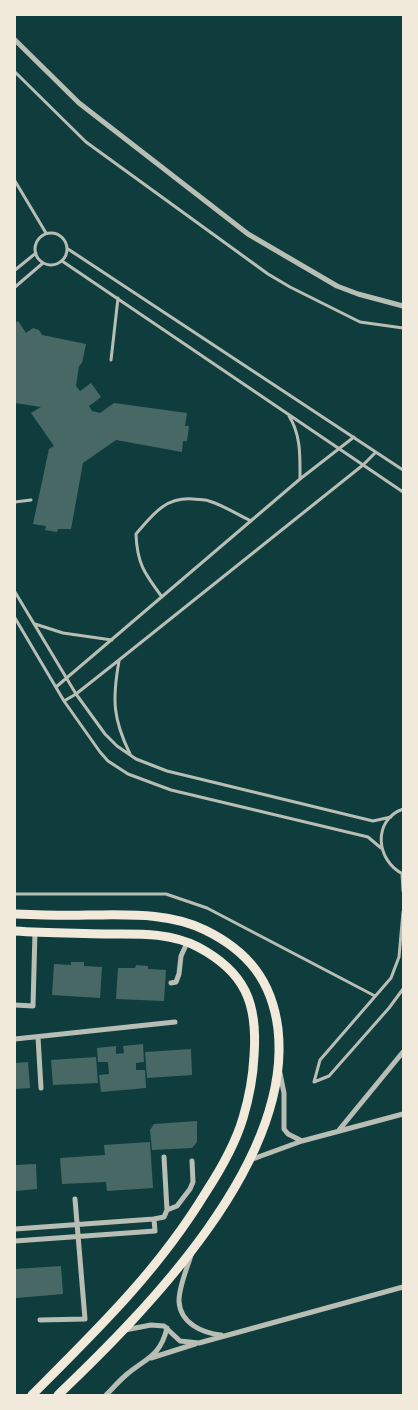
<!DOCTYPE html>
<html>
<head>
<meta charset="utf-8">
<style>
  body { margin:0 }
  #map { position:relative; width:418px; height:1410px; overflow:hidden; background:#0f3d3e; font-family:Jost,sans-serif }
  canvas { display:block }
  .frame { position:absolute; inset:0; border:16px solid #f1e9da; pointer-events:none }
</style>
</head>
<body>
<div id="map">
<canvas width="418" height="1410"></canvas>
<div class="frame"></div>
</div>
<script>
const ctx = document.querySelector('canvas').getContext('2d');
ctx.lineJoin = 'round';
function fillPath(path, color) {
  ctx.fillStyle = color;
  ctx.fill(path, 'evenodd');
}
function stroke(path, color, width, dash) {
  ctx.strokeStyle = color;
  ctx.lineWidth = width;
  ctx.lineCap = dash ? 'butt' : 'round';
  ctx.setLineDash(dash || []);
  ctx.stroke(path);
}
fillPath(new Path2D(`
  M18 321 26 333 33 328 39 330 42 335 86 344 82 363 79 366 76 386 80 391 91 383 101 397 89 406 92 411 100 413 114 403 187 413 185 426H189L187 441H183L182 452 116 440 83 463 71 529H58L57 532 45 530 46 526 33 524 49 449 54 446 31 413 41 407 15 403V323Z
  M71 962H84V966L102 967 100 998 52 995 54 964 71 965Z
  M136 965 148 966V969L166 970 164 1001 116 999 118 968H135Z
  M143 1044 144 1062 136 1063V1070H145L146 1088 101 1092 99 1075 109 1074 108 1062H98L97 1048 116 1046V1054L124 1053 123 1046Z
  M191 1049 192 1075 147 1078 145 1052Z
  M96 1057 98 1083 53 1085 51 1060Z
  M28 1062 30 1088 15 1089V1063Z
  M197 1121V1142L192 1148 152 1150 150 1130 154 1124Z
  M150 1142 153 1188 107 1191 106 1182 62 1184 60 1158 105 1155 104 1145Z
  M36 1164 37 1189 15 1191V1165Z
  M61 1266 63 1294 16 1298 15 1269Z`), '#486865');
stroke(new Path2D(`
  M15 72 86 142 268 274 290 287 360 322 403 328
  M15 181 46 233
  M35 249a16 16 0 1 1 32 0a16 16 0 1 1-32 0Z
  M68 249 403 470
  M62 261 403 492
  M15 270 36 253
  M15 287 43 263
  M111 360 118 298
  M289 416C301 435 300 456 300 478
  M15 502 31 500
  M15 592 76 694 105 734 117 746 136 759 167 771 373 821 391 817
  M162 597C145 574 137 564 136 534 153 514 165 497 193 499 198 500 204 499 209 501 223 505 238 515 251 521
  M15 618 64 701 100 752 108 761 128 774 171 790 368 837 381 848
  M35 624 63 633 112 640
  M119 661C112 700 113 719 130 754
  M56 687 300 479 354 437
  M64 701 76 694 119 660 363 465 376 452
  M403 809C372 820 376 861 403 874
  M402 874 403 891
  M15 894H166L207 908 375 996
  M403 912 399 957 391 978 320 1060 314 1082 329 1076 389 1008 403 989`), '#b8beb3', 3);
stroke(new Path2D(`
  M15 40 79 103 248 234 337 286 358 294 403 306
  M171 983 176 982 179 974 181 956 187 943
  M15 1005 33 1006 35 932
  M38 1037 41 1088
  M15 1039 175 1022
  M280 1073 284 1093V1129L288 1134 302 1141
  M339 1130 403 1052
  M250 1160 302 1141 403 1114
  M167 1210 177 1206 190 1189 193 1182 192 1161
  M154 1219 164 1217 167 1210 164 1157
  M15 1229 154 1219 155 1231 15 1241
  M191 1255C187 1269 179 1286 179 1301 180 1323 202 1333 221 1335
  M40 1320 85 1319 75 1199
  M125 1330 151 1325 164 1326 180 1341 199 1343 403 1287
  M151 1358 195 1344
  M106 1395C113 1388 119 1381 126 1375 146 1358 160 1357 167 1328`), '#b8beb3', 5);
stroke(new Path2D(`
  M15 914C39 915 63 916 88 915 126 915 169 912 205 930 248 951 272 981 278 1029 293 1162 147 1310 58 1395
  M15 931C45 933 75 933 105 934 136 934 170 932 198 947 245 972 258 1003 254 1056 253 1077 249 1098 243 1118 235 1145 221 1169 206 1192 158 1271 97 1330 32 1395`), '#f1e9da', 9);
</script>
</body>
</html>
